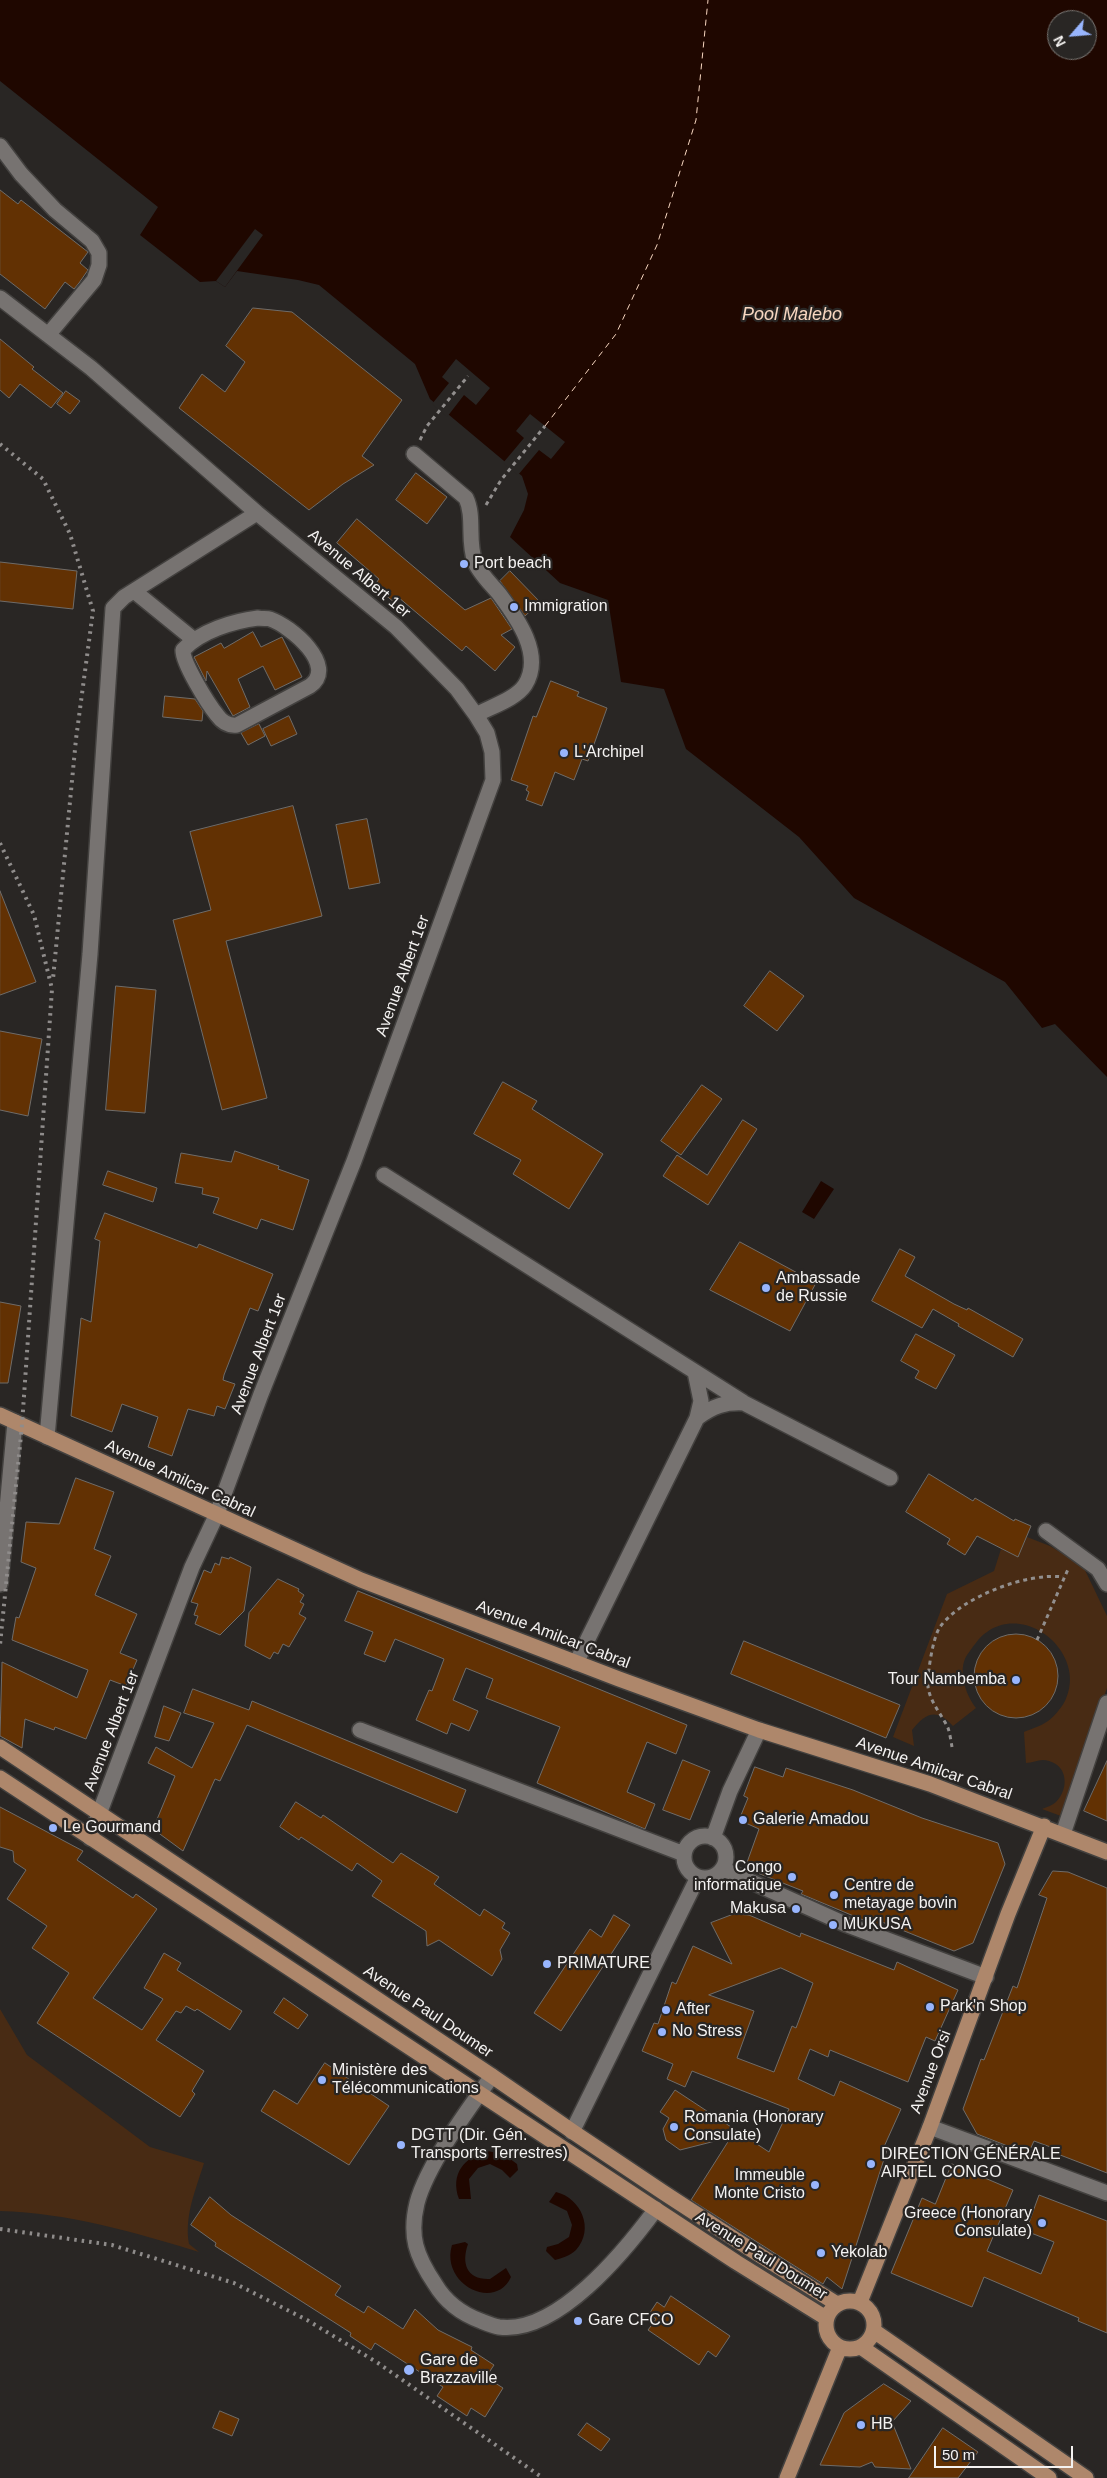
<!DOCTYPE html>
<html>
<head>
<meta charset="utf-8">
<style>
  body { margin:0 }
  #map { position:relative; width:1107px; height:2478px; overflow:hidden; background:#292624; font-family:Helvetica,sans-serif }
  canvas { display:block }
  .north { position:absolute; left:1047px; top:10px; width:50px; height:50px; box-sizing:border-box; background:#292624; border:1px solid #7a7876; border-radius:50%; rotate:243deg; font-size:14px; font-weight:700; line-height:20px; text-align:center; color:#f4f2f1 }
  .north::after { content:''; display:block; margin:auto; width:18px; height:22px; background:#98b5fd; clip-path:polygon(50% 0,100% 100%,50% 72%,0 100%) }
  .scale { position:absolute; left:934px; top:2446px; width:139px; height:22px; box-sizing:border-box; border:2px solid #f4f2f1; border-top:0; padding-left:6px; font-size:15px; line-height:18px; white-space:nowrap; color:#f4f2f1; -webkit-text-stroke:4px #292624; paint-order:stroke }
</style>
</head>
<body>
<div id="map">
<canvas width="1107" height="2478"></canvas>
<div class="north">N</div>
<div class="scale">50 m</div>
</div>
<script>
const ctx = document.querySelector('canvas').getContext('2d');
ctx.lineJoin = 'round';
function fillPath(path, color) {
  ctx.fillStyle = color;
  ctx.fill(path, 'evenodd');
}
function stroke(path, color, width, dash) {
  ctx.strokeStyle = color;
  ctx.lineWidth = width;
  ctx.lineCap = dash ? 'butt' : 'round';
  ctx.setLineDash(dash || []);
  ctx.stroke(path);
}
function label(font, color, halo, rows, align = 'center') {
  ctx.font = font + ' Helvetica,sans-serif';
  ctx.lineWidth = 4.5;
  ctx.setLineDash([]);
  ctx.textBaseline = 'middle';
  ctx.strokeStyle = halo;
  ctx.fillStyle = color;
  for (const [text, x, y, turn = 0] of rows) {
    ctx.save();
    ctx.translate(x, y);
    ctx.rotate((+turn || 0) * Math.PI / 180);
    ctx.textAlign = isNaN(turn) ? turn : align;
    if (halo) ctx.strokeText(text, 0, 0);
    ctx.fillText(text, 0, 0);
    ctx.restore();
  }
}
fillPath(new Path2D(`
  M1027 1537 1050 1546 1083 1566 1107 1616V1688L1061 1816 1042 1809C1047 1807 1053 1805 1056 1802 1069 1789 1068 1766 1049 1761 1040 1758 1034 1763 1026 1763L1024 1732C1031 1729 1041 1726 1048 1721 1055 1716 1061 1708 1065 1701 1088 1655 1028 1603 987 1632 979 1637 973 1647 967 1655 957 1671 966 1695 976 1708L953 1726C936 1707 925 1714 912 1730L914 1746 893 1737 947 1594 994 1571 1001 1549 1018 1557Z
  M0 2009 27 2055 150 2147 204 2163C196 2189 184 2216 189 2244L199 2252C134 2232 68 2213 0 2211Z`), '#482b14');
fillPath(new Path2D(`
  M0 0H1107V1077L1055 1024 1042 1028 1005 982 854 898 799 837 686 749 664 689 621 682 608 600 560 583 510 537 524 510 528 494 522 476 430 399 415 364 319 285 298 280 237 271 225 287 216 281 200 282 140 235 158 207 0 81ZM1057 20H1087V50H1057Z
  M821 1181 834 1189 814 1219 802 1212Z
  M488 2151 505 2155 517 2164 518 2170 510 2178 502 2170 490 2164 478 2168 469 2179 471 2199H459C450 2174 464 2157 488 2151Z
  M556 2192C581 2198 595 2229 576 2250 570 2256 562 2258 555 2260L546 2251 547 2247 558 2244 569 2237 572 2225 567 2211 549 2202Z
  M465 2242 468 2244C461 2264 467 2280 490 2279L506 2268 511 2277C495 2312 440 2284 452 2245Z`), '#1f0700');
fillPath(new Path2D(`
  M255 229 263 235 225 287 216 281Z
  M456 359 490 388 476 405 464 395 447 417 432 404 449 383 442 377Z
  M530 414 565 442 551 459 539 450 518 475 503 463 524 438 516 431Z`), '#292624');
stroke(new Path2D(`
  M545 426 616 334 657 245 696 120 708 0`), '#f8d7c1', 1, [6, 5]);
const building = new Path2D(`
  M0 190 18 204 21 200 88 252 80 263 88 270 79 283 74 289 65 282 45 309 0 274Z
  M253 308 292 312 402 400 362 456 374 465 343 484 309 510 179 408 202 374 225 392 245 362 226 346Z
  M0 339 34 367 32 369 63 393 51 408 20 384 9 398 0 390Z
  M66 391 80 401 70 414 57 404Z
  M416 473 447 497 427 524 396 500Z
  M357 519 465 610 491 598 512 629 501 635 515 647 495 671 466 646 462 651 398 597 394 602 374 586 379 579 337 543Z
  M0 562 77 571 73 609 0 601Z
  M510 571 540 602 525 616 500 581Z
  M253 632 261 647 282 637 302 677 275 690 263 666 238 679 250 707 233 716 207 671 206 681 194 657 221 643 224 648Z
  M551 681 579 692 577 696 607 708 588 761 582 759 574 780 555 772 542 806 526 800 529 792 526 790 528 786 511 780 533 716 536 717Z
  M165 696 195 699 203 711 202 721 163 717Z
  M289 716 297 734 271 746 263 729Z
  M259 724 265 736 248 745 241 733Z
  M293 806 322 916 226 941 267 1098 222 1110 173 920 211 910 190 832Z
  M367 819 380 883 349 889 336 825Z
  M0 891 36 982 0 995Z
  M770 971 804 996 777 1031 744 1006Z
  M116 986 156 990 145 1113 106 1110Z
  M0 1031 42 1039 28 1116 0 1110Z
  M503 1082 537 1101 532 1109 603 1154 569 1209 513 1174 521 1160 474 1134Z
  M702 1085 722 1099 681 1155 661 1141Z
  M743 1120 757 1129 708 1205 663 1176 677 1155 707 1175Z
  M235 1151 279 1166 278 1169 309 1180 293 1230 261 1219 257 1229 213 1213 219 1198 202 1194 203 1188 175 1183 181 1153 231 1162Z
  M108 1171 157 1188 153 1202 103 1185Z
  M105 1213 197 1248 199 1244 273 1274 258 1311 250 1308 224 1375 223 1380 235 1384 225 1409 217 1406 214 1416 188 1409 172 1456 148 1447 158 1417 122 1404 112 1432 71 1416 81 1318 91 1322 100 1241 95 1239Z
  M740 1242 816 1283 790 1331 710 1290Z
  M900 1249 915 1257 905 1276 954 1304 967 1310 968 1308 1023 1339 1013 1357 958 1326 959 1324 933 1309 922 1328 872 1301Z
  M0 1302 21 1306 8 1383H0Z
  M916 1334 955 1355 936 1389 915 1378 919 1371 901 1361Z
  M929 1474 973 1501 975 1498 1014 1521 1015 1519 1031 1526 1018 1557 977 1536 965 1555 947 1544 950 1539 906 1512Z
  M76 1478 114 1492 94 1549 111 1556 95 1595 137 1614 120 1653 137 1660 126 1686 110 1680 86 1739 55 1727 54 1730 25 1719 22 1748 0 1736 2 1662 77 1698 88 1670 12 1640 16 1617 19 1618 36 1568 21 1562 26 1522 59 1524Z
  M222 1557 229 1559 230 1557 251 1567 244 1611 220 1635 195 1624 198 1616 194 1615 198 1604 191 1602 204 1570 211 1573 215 1563 219 1565Z
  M278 1579 299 1589 298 1591 304 1595 300 1602 304 1604 299 1614 306 1618 289 1647 283 1644 278 1654 274 1652 270 1659 245 1646 249 1613Z
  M358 1591 687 1725 676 1754 647 1742 627 1792 655 1804 645 1829 537 1783 560 1727 486 1698 493 1679 466 1668 453 1700 478 1711 469 1731 451 1723 447 1734 416 1720 429 1690 432 1691 444 1659 395 1639 385 1662 364 1654 373 1632 345 1621Z
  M974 1676a42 42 0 1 1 84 0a42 42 0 1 1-84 0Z
  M744 1641 900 1705 886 1738 731 1674Z
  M193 1689 249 1710 252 1701 466 1790 457 1813 247 1725 220 1781 215 1779 183 1851 153 1829 175 1776 148 1763 156 1747 192 1768 214 1723 184 1713Z
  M164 1706 181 1713 169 1741 155 1737Z
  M683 1760 710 1771 690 1820 663 1810Z
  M1107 1761V1821L1084 1811Z
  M755 1767 783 1777 786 1768 853 1790 922 1818 998 1843 1005 1864 973 1943 954 1951 882 1922 880 1927 801 1894 803 1891 745 1868 759 1829 739 1820 748 1798 744 1796Z
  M296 1802 321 1818 323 1815 393 1863 401 1853 439 1877 434 1884 480 1916 484 1909 505 1923 502 1928 510 1933 500 1950 502 1959 492 1976 439 1940 427 1946 426 1931 372 1896 382 1881 357 1863 352 1871 301 1837 299 1840 280 1827Z
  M0 1807 83 1851 77 1860 133 1898 136 1894 157 1909 93 1998 142 2030 163 1999 144 1988 164 1953 181 1963 177 1970 242 2011 230 2030 197 2009 195 2011 186 2006 181 2013 176 2011 156 2040 204 2071 192 2091 195 2094 180 2117 37 2023 69 1973 32 1948 47 1926 7 1899 26 1870 14 1862 13 1851 0 1847Z
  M1053 1871 1068 1872 1107 1888V2173L1055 2153 1056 2149 1034 2141 1028 2154 977 2134 963 2109 981 2059 984 2060 1013 1986 1017 1988 1047 1898 1039 1895Z
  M734 1914 749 1915 800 1937 801 1933 894 1970 897 1962 958 1990 935 2041 926 2037 908 2082 830 2050 828 2057 810 2049 798 2079 834 2096 840 2081 901 2109 883 2149 887 2150 842 2289 827 2277 823 2284 691 2200 731 2137 680 2150 666 2140 663 2129 669 2118 660 2112 675 2090 769 2152 789 2109 692 2071 685 2087 667 2079 673 2064 642 2051 654 2023 658 2024 672 1982 676 1984 693 1946 732 1964 711 1923ZM781 1968 813 1983 796 2028 792 2026 774 2072 737 2058 754 2011 709 1995Z
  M614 1915 630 1925 561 2031 534 2013 590 1929 601 1937Z
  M284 1998 308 2015 298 2029 274 2013Z
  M325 2063 389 2106 349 2165 261 2111 274 2090 297 2104Z
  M952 2164 1013 2190 987 2251 1041 2274 1054 2242 1026 2231 1039 2195 1107 2221V2333L1078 2321 1079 2318 984 2277 972 2307 891 2273 922 2198 935 2204Z
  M210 2197 231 2215 341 2286 335 2295 364 2313 368 2306 403 2329 415 2309 438 2330 472 2347 471 2350 494 2365 486 2377 503 2388 485 2417 471 2408 467 2416 437 2396 443 2387 375 2343 371 2350 350 2336 351 2333 215 2246 216 2243 191 2225Z
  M671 2296 730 2336 716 2357 708 2351 699 2365 648 2330 656 2319 649 2314 657 2302 664 2307Z
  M884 2384 911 2401 892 2422 911 2469 875 2467 872 2462 860 2467 820 2465 844 2413Z
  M220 2411 239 2419 232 2436 213 2428Z
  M587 2423 610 2439 601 2451 578 2435Z
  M943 2428 978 2452 958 2478H909Z`);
fillPath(building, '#623103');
stroke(building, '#6f6c69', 1);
const minor = new Path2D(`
  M0 146 21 174 55 210 92 241 99 253V265L94 280 48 335
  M0 298 91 368 257 513 396 627 457 689 476 715 487 733 492 752 493 780 354 1161 261 1394 216 1516 192 1567 90 1838
  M414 454 466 498C475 517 467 541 475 562 479 573 492 585 500 595 517 618 544 655 525 685 516 699 490 707 476 715
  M134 591 193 639
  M258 618C262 619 267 618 270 619 291 626 338 666 310 686L237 725C229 726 222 722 217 715 208 704 182 662 183 650 200 631 234 621 258 618Z
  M384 1175 743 1402
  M695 1372 701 1401 697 1418
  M47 1437 90 954 113 608 124 597 257 513
  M1046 1531 1098 1569 1107 1584
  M0 1584 15 1422
  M576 1663 697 1418C713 1406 725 1402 744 1403L890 1478
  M360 1730 684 1854
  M1063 1834 1107 1703
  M684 1857a21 21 0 1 1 42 0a21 21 0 1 1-42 0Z
  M713 1838 730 1791 759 1730
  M723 1869 845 1924 986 1977
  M492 2076C469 2108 427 2165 417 2203 409 2236 416 2256 435 2284 445 2301 462 2314 481 2321 486 2323 493 2326 499 2327 557 2335 625 2251 656 2209
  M930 2127 1107 2193
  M572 2132 698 1877`);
const major = new Path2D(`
  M0 1415 361 1580 619 1679 759 1730 930 1784 1107 1852
  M0 1747 492 2076C605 2155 720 2231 837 2304
  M0 1778 736 2262 826 2318
  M826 2325a24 24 0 1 1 48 0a24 24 0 1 1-48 0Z
  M860 2302 930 2127 1008 1914 1044 1826
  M874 2331 1086 2478
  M861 2347 1049 2478
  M787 2478 840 2347`);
stroke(minor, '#43413f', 18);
stroke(major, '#43413f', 18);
stroke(new Path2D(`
  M420 440 427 426 468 376
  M486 505 501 480 545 426
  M1037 1640 1069 1567
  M952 1747C951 1741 950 1734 948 1728 942 1715 930 1702 928 1687 927 1675 933 1636 940 1627 961 1597 1028 1572 1063 1577`), '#928f8e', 3, [4, 4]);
stroke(minor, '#777371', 15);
stroke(major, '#ae876b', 15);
stroke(new Path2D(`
  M0 444 43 479 70 534 93 611 76 739 53 979
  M0 843 34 915 52 989 22 1425 0 1645
  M0 2229 112 2245 234 2283 307 2320 378 2363 543 2478`), '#8f8c8b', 4, [2.5, 5]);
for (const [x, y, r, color] of [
  [464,564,5,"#98b5fd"],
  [514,607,5,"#98b5fd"],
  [564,753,5,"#98b5fd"],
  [766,1288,5,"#98b5fd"],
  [1016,1680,5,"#98b5fd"],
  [743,1820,5,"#98b5fd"],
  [53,1828,5,"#98b5fd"],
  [792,1877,5,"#98b5fd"],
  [834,1895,5,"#98b5fd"],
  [796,1909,5,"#98b5fd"],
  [833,1925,5,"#98b5fd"],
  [547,1964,5,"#98b5fd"],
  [930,2007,5,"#98b5fd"],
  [666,2010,5,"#98b5fd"],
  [662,2032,5,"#98b5fd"],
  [322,2080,5,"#98b5fd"],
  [674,2127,5,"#98b5fd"],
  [401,2145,5,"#98b5fd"],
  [871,2164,5,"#98b5fd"],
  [815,2185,5,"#98b5fd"],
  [1042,2223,5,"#98b5fd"],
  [821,2253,5,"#98b5fd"],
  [578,2321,5,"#98b5fd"],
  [409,2370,6,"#98b5fd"],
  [861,2425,5,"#98b5fd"]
]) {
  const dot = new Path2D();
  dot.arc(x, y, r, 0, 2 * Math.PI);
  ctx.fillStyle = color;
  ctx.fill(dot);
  stroke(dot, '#292624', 2);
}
label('16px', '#f4f2f1', '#292624', [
  ["Port beach",474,564],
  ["Immigration",524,607],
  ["L'Archipel",574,753],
  ["Ambassade",776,1279],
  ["de Russie",776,1297],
  ["Tour Nambemba",1006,1680,"right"],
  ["Galerie Amadou",753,1820],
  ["Le Gourmand",63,1828],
  ["Congo",782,1868,"right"],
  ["informatique",782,1886,"right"],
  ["Centre de",844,1886],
  ["metayage bovin",844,1904],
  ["Makusa",786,1909,"right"],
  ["MUKUSA",843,1925],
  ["PRIMATURE",557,1964],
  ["Park'n Shop",940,2007],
  ["After",676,2010],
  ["No Stress",672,2032],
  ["Ministère des",332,2071],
  ["Télécommunications",332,2089],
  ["Romania (Honorary",684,2118],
  ["Consulate)",684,2136],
  ["DGTT (Dir. Gén.",411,2136],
  ["Transports Terrestres)",411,2154],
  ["DIRECTION GÉNÉRALE",881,2155],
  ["AIRTEL CONGO",881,2173],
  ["Immeuble",805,2176,"right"],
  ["Monte Cristo",805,2194,"right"],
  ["Greece (Honorary",1032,2214,"right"],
  ["Consulate)",1032,2232,"right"],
  ["Yekolab",831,2253],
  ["Gare CFCO",588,2321],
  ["Gare de",420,2361],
  ["Brazzaville",420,2379],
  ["HB",871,2425]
], 'left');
label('16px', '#f4f2f1', '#292624', [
  ["Avenue Albert 1er",359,574,40],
  ["Avenue Albert 1er",403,976,-70],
  ["Avenue Albert 1er",259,1354,-69],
  ["Avenue Amilcar Cabral",180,1479,25],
  ["Avenue Amilcar Cabral",553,1635,21],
  ["Avenue Albert 1er",112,1731,-69],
  ["Avenue Amilcar Cabral",934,1769,19],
  ["Avenue Paul Doumer",428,2012,34],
  ["Avenue Orsi",931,2072,-69],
  ["Avenue Paul Doumer",761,2256,32]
]);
label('italic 18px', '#f8d7c1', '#292624', [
  ["Pool Malebo",792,315]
]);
</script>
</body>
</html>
